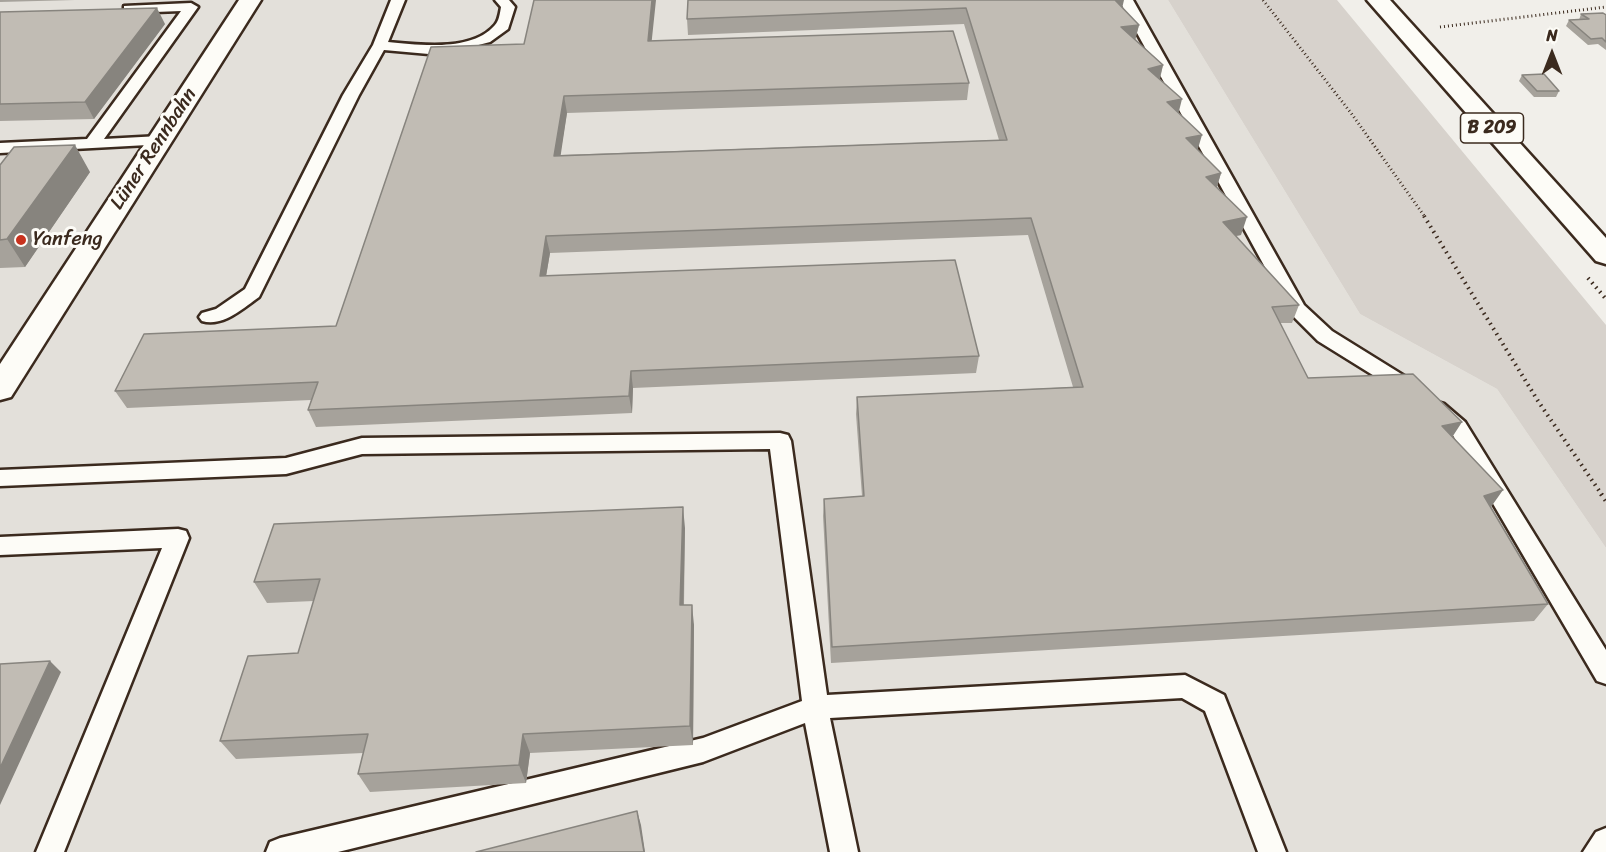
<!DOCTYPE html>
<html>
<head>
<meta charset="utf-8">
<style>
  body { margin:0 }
  #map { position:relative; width:1606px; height:852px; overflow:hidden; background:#f1efea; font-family:Sriracha,sans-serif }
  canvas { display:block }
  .north { position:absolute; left:1522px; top:24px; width:60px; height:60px; -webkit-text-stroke:4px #fdfcf7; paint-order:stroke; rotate:0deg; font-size:16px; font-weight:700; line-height:24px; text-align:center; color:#3b2a1e }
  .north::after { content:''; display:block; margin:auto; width:21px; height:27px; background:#3b2a1e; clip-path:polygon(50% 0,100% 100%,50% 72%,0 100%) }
</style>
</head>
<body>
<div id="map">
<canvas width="1606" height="852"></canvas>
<div class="north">N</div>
</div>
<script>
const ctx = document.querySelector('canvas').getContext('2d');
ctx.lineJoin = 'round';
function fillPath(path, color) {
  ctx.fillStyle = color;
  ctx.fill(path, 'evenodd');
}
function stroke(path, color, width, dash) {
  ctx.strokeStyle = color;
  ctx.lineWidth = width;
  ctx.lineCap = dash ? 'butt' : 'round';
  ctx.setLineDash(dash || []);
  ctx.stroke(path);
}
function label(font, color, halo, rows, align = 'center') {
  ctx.font = font + ' Sriracha,sans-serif';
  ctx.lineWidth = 6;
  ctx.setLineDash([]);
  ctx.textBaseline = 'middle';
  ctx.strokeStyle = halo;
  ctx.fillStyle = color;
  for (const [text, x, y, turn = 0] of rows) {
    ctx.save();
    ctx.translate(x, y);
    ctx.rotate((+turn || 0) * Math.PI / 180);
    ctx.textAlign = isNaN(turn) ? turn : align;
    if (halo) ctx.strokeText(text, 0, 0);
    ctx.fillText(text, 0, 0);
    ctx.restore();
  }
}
fillPath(new Path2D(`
  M0 0H1168L1360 314 1497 389 1606 548V852H0Z`), '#e3e0da');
fillPath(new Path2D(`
  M1168 0H1337L1606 325V548L1497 389 1360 314Z`), '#d7d2cc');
const lane = new Path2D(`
  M391 0H405L388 42C419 45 472 52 495 25 499 21 500 13 501 7L495 0H509L515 7 508 29 490 42 440 55 384 50 359 95 259 297C242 309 223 327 202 321L199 317 202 313 216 309 245 289 343 95 373 45Z
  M1119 0H1133L1304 305 1332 331 1419 385 1422 390 1419 395 1412 397 1405 395 1318 341 1290 313Z
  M191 3 198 7 104 139 160 136 168 141 166 144 0 153V143L87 139 181 11 129 13 124 12V6Z
  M1437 402 1444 404 1465 422 1606 650V684L1597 681 1451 432 1427 409 1430 404Z
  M780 433 788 435 791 441 827 695 1185 675 1224 695 1286 852H1258L1205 711 1182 698 830 718 858 852H830L805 723 703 762 338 852H266L270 842 280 838 703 738 802 701 770 449 362 454 286 474 0 486V470L286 458 362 438Z
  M178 529 186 531 189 538 64 852H36L162 548 0 555V537Z
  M1606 828V852H1583L1596 832Z`);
const street = new Path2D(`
  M239 0H261L11 397 0 400V364Z`);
const primary = new Path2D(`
  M1367 0H1390L1606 238V264L1596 261Z`);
stroke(lane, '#3b2a1e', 5);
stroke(street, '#3b2a1e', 5);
stroke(primary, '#3b2a1e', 5);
stroke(new Path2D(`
  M1263 0 1351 113 1425 217
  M1440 27 1606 7`), '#3b2a1e', 3, [1, 3]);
stroke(new Path2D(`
  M1424 216 1538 401 1602 495
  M1588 278 1606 299`), '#3b2a1e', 4, [1.5, 4.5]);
stroke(new Path2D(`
  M1601 494 1606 501`), '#3b2a1e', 4.5, [1.5, 5]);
fillPath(lane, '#fdfcf7');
fillPath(street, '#fdfcf7');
fillPath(primary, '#fdfcf7');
fillPath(new Path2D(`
  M0 0H75L0 2Z
  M688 0 1122 7 1139 25 1135 39 1163 65 1160 79 1198 150 1221 173 1217 187 1241 235 1236 236 1299 305 1292 323H1280L1308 378 1452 437 1491 507 1548 604 1534 621 831 663 823 516 824 499 862 496 856 414 857 397 1073 387 1028 235 550 253 546 276 979 356 976 373 633 388 632 413 316 427 308 410 311 400 127 408 115 391 336 326 431 47 652 41 969 83 967 100 567 113 560 155 999 140 964 24 688 35 687 19Z
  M0 12 165 24 94 119 0 121Z
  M1581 14 1606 15V50L1598 44 1588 45 1566 26 1569 20H1579Z
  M1522 75 1559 91 1556 97H1534L1519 81Z
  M0 165 90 172 25 267 0 268Z
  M685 528 684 605 694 625 693 745 530 753 526 783 370 792 358 774 363 753 236 759 220 741 298 653 314 601 267 603 254 582Z`), '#a6a29b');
fillPath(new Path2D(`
  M652 0H656L650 57 648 41Z
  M1114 0H1124L1121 13Z
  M157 8 165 24 94 119 85 102Z
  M1139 25 1135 41 1121 27Z
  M1163 65 1159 81 1148 69Z
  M564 96 567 113 558 173 554 156Z
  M1182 99 1178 115 1167 102Z
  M1202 135 1197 152 1186 138Z
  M75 145 90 172 25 267 7 239Z
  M1221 173 1216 190 1206 177Z
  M1247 217 1241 235 1217 239 1223 222Z
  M546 236 550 253 543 294 540 276Z
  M631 371 633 388 632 413 629 396Z
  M1462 422 1451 439 1442 426Z
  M1503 490 1491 507 1484 496Z
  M683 507 685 528 683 626 680 605Z
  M692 605 694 625 693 745 690 726Z
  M50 661 61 672 0 805V768Z
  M523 734 530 753 526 783 519 765Z
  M637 811 641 825 645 852H644Z`), '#87847e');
const building = new Path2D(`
  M534 0H652L648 41 953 31 969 83 564 96 554 156 1007 140 966 8 687 19 688 0H1115L1139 25 1121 27 1163 65 1148 69 1182 99 1167 102 1202 135 1186 138 1221 173 1206 177 1247 217 1223 222 1299 305 1272 307 1308 378 1413 374 1462 422 1442 426 1503 490 1484 496 1548 604 832 647 824 499 864 496 857 397 1083 387 1031 218 546 236 540 276 955 260 979 356 631 371 629 396 308 410 318 382 115 391 144 334 336 326 431 47 524 44Z
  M157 8 85 102 0 104V12Z
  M1603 13 1606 15V42L1602 38 1591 39 1569 20 1589 19 1581 14Z
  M1544 74 1559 91H1537L1522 75Z
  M75 145 7 239 0 240V165L14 147Z
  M683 507 680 605H692L690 726 523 734 519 765 358 774 368 734 220 741 248 656 298 653 320 579 254 582 274 524Z
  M50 661 0 768V664Z
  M637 811 644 852H476Z`);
fillPath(building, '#c1bcb4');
stroke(building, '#87847e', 1.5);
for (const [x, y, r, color] of [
  [21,240,6,"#c8321e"]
]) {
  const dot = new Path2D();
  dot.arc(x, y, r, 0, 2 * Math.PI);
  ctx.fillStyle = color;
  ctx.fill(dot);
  stroke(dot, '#fdfcf7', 2);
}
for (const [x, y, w] of [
  [1492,128,63]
]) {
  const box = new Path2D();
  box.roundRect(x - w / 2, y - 15, w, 30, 4.5);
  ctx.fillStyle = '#fdfcf7';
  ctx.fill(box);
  stroke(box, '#3b2a1e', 1.5);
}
label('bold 18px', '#3b2a1e', null, [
  ["B 209",1492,128]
]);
label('20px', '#3b2a1e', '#fdfcf7', [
  ["Lüner Rennbahn",154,149,-57]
]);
label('20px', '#3b2a1e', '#fdfcf7', [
  ["Yanfeng",33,240]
], 'left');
</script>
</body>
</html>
